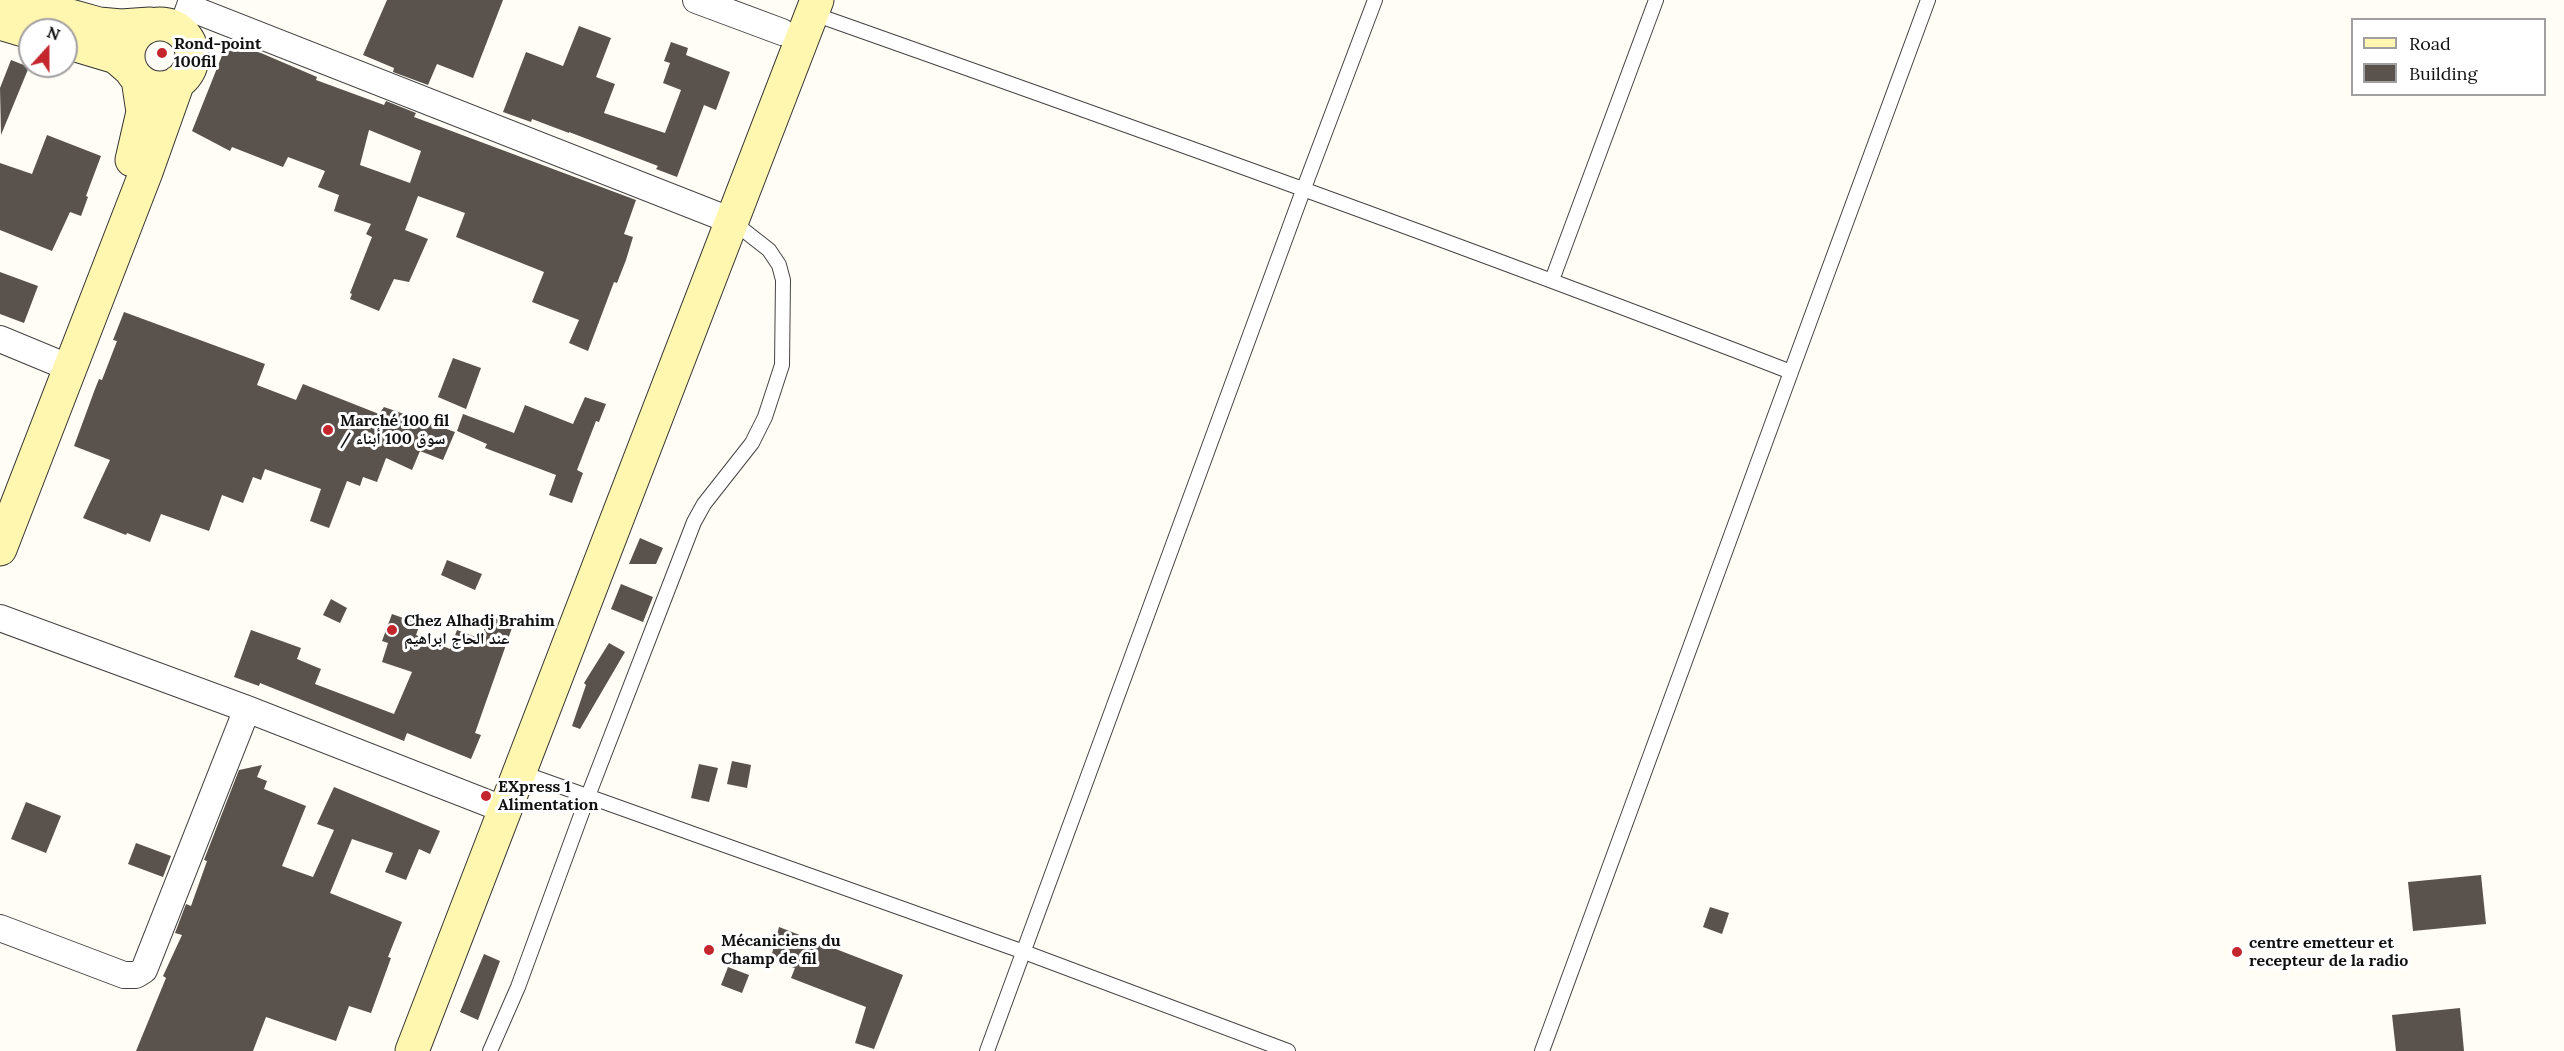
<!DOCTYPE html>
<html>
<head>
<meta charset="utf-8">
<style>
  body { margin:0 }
  #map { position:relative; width:2564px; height:1051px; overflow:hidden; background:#fffdf5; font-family:Lora,serif }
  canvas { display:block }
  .legend { position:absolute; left:2351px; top:18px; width:195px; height:78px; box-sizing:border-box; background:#fff; border:2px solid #a0a0a0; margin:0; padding:8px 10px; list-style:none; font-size:18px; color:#111 }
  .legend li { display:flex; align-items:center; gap:12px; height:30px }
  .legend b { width:30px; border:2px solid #a0a0a0 }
  .north { position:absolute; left:18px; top:18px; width:60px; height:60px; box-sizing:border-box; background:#fff; border:2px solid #a0a0a0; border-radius:50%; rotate:21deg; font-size:16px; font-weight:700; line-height:24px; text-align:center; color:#111 }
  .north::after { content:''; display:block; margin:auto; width:21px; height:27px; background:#c4262e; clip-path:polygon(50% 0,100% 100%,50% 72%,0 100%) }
</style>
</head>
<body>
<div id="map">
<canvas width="2564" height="1051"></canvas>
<ul class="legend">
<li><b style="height:8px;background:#fff6b0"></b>Road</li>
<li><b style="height:16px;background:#5a524d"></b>Building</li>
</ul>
<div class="north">N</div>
</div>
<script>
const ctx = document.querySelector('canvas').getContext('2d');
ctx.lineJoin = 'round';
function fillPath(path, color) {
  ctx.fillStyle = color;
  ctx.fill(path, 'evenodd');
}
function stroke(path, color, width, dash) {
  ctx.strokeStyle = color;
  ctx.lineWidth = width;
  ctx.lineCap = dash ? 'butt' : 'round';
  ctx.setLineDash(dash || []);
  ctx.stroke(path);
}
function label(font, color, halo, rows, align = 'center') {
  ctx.font = font + ' Lora,"Noto Naskh Arabic",serif';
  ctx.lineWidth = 6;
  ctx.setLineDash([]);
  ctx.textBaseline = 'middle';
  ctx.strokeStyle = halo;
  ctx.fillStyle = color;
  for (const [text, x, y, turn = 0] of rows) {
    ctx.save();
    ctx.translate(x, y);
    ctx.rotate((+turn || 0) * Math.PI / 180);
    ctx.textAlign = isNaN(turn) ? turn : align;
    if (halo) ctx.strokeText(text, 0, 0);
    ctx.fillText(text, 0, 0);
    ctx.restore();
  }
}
fillPath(new Path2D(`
  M387 0H503L473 78 437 64 428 85 393 72 394 68 363 55Z
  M579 26 611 38 596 77 615 84 604 113 665 133 681 90 663 83 670 63 664 61 671 42 688 48 686 55 730 72 716 110 704 105 677 177 656 169 658 166 569 132V133L532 119 531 122 503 112 526 52 563 66Z
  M227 43 261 53 317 77 316 80 384 105 386 101 416 113 414 117 636 200 624 234 633 237 626 260 617 283 614 282 588 351 569 343 579 320 532 302 544 272 456 237 465 213 418 196 405 230 428 239 409 282 394 279 379 311 350 299 352 294 350 293 372 237 366 234 371 224 334 211 339 195 318 187 325 171 288 157 283 167 232 147 230 151 192 131ZM369 130 421 151 410 183 360 165Z
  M11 60 29 67 1 135 0 88Z
  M47 135 101 156 86 196 88 197 81 216 70 212 52 251 0 230V163L32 174Z
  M0 272 38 286 24 323 0 314Z
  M124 312 265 364 257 385 296 400 303 384 379 414 384 407 455 432 443 460 420 451 412 470 386 458 377 482 363 477 360 486 347 481 329 528 310 521 321 489 265 469 261 480 253 477 243 503 222 495 209 531 161 514 150 542 127 533 126 535 83 518 110 460 74 446 95 389 99 379 102 380 117 341 113 340Z
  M453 358 481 368 466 409 438 397Z
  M585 397 606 404 599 422 596 421 577 470 583 473 572 503 549 495 556 475 485 448 487 444 457 431 463 414 514 433 525 405 573 424Z
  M640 538 663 548 656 564H629Z
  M447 560 482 574 475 590 441 575Z
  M621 584 653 597 643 622 611 609Z
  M331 599 347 608 340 623 323 615Z
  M392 614 420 624 416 635 450 649 457 630 481 639 489 616 513 625 475 733 481 735 471 759 407 733 404 741 260 683 259 686 234 677 251 630 301 648 297 659 321 669 315 684 394 714 412 672 382 662 388 643 382 641Z
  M609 643 625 652 580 729 572 726 586 685 584 683Z
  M732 761 751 765 747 788 727 784Z
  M699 764 718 768 709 802 691 798Z
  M262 765 257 777 267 781 264 789 306 806 282 866 313 877 334 830 317 824 334 787 440 831 430 854 419 849 406 880 385 872 393 853 352 839 330 893 402 922 388 957 391 958 371 1013 349 1006 336 1041 266 1017 253 1051H136L166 978 163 976 182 935 175 933 186 904 191 906 207 861 204 860 239 770Z
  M26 802 61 816 46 853 11 839Z
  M136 843 171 856 163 877 128 864Z
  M2481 875 2486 924 2413 931 2408 882Z
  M1710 907 1729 913 1722 934 1703 927Z
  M779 927 903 975 874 1049 855 1043 866 1007 791 978 795 968 770 961Z
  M484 954 500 961 478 1020 460 1012Z
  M728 967 749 975 742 993 721 985Z
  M2460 1008 2464 1051H2396L2392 1015Z`), '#5a524d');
const lane = new Path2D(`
  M811 13C1139 129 1466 246 1791 372L1928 0
  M1552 280 1656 0
  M520 772 1024 952 1288 1051
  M490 1051 518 987 588 796 694 522 704 504 752 443 765 417 782 365 783 280 779 265 769 250 732 221
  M987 1051 1304 188 1375 0
  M1542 1051 1791 372`);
const street = new Path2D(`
  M696 0 782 32
  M190 8 732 221
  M181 31 192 0
  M0 339 70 368
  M0 618 247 709 490 804
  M0 928 124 975H136L144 970 247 709`);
const secondary = new Path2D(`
  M13 0 99 24 121 26 150 24
  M0 23 30 32
  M128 56a32 32 0 1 1 64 0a32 32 0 1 1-64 0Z
  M66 42 116 57 131 70
  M132 160 143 112 138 79
  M0 549 146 172 178 82
  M412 1051 817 0`);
stroke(lane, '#444', 16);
stroke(street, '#444', 28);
stroke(secondary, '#333', 35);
stroke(lane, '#fff', 14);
stroke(street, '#fff', 26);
stroke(secondary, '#fff6b0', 33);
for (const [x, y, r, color] of [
  [162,53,6,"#c4262e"],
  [328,430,6,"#c4262e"],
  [392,630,6,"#c4262e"],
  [486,796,6,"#c4262e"],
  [709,950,6,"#c4262e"],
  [2237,952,6,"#c4262e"]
]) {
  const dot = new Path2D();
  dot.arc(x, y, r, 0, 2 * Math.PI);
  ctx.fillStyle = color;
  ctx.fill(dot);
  stroke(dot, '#fff', 2);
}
label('bold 16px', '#111', '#fff', [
  ["Rond-point",174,44],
  ["100fil",174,62],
  ["Marché 100 fil",340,421],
  ["/ سوق 100 أبناء",340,439],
  ["Chez Alhadj Brahim",404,621],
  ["عند الحاج ابراهيم",404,639],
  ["EXpress 1",498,787],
  ["Alimentation",498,805],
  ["Mécaniciens du",721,941],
  ["Champ de fil",721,959],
  ["centre emetteur et",2249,943],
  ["recepteur de la radio",2249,961]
], 'left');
</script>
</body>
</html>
